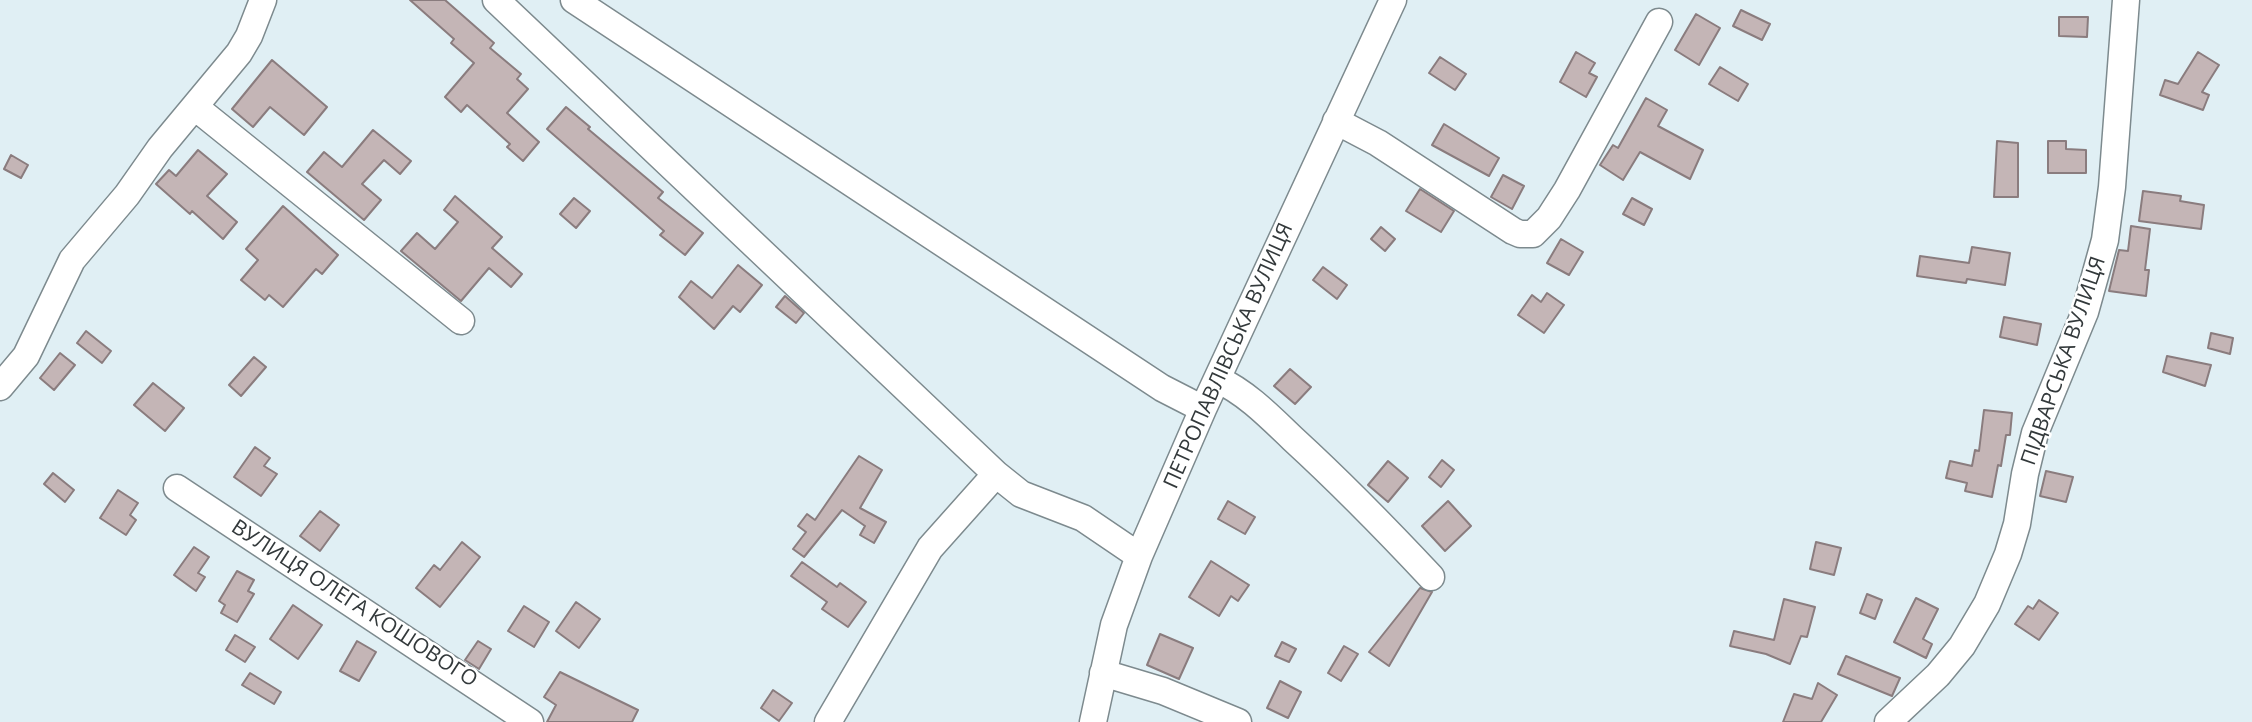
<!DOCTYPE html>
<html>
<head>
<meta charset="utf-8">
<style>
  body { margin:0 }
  canvas { display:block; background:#e0eff4 }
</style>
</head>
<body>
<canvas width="2252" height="722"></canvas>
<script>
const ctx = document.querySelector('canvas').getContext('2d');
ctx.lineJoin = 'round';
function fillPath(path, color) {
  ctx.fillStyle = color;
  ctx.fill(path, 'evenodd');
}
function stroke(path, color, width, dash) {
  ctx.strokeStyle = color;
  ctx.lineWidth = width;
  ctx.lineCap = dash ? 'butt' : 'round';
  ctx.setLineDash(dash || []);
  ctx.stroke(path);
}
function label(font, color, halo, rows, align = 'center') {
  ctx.font = font + ' "Open Sans",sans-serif';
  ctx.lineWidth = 5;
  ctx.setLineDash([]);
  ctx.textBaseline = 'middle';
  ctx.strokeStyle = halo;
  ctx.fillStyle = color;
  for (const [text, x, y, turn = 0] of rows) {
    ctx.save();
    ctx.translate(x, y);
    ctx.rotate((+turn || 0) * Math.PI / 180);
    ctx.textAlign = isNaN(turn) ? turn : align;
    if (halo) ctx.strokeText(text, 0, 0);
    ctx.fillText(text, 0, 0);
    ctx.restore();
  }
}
const building = new Path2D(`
  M410 0H445L494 43 490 48 521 74 517 79 528 89 507 113 539 142 523 161 507 147 510 144 467 105 461 112 445 97 474 63 451 43 454 39Z
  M1741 10 1770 24 1762 40 1733 26Z
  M1696 14 1720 28 1699 65 1675 50Z
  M2059 17H2088L2087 37 2059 36Z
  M1576 52 1595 63 1589 73 1597 77 1586 97 1560 82Z
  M2198 52 2219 65 2202 92 2209 95 2203 110 2160 95 2165 80 2178 84Z
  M1440 57 1466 74 1455 90 1429 73Z
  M272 60 327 107 304 135 270 107 253 127 232 109Z
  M1720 67 1748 84 1738 101 1709 84Z
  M1646 98 1667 110 1658 126 1703 150 1690 179 1640 152 1623 180 1600 165 1613 145 1618 148Z
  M566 107 590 127 588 129 663 192 658 198 703 233 685 255 660 235 664 231 547 129Z
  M1444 124 1499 158 1489 176 1432 145Z
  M373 130 411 161 400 174 384 160 362 184 381 200 364 220 307 172 324 152 342 167Z
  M1997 141 2018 143V197H1994Z
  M2048 141H2066V149L2086 150V173H2048Z
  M198 150 227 174 207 196 237 222 223 239 192 211 190 214 156 184 169 170 176 176Z
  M11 155 28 165 21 178 4 169Z
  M1503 175 1524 186 1512 209 1491 197Z
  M1420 189 1454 211 1441 232 1406 211Z
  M2143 191 2181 196 2180 201 2204 205 2201 229 2139 221Z
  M455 196 502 237 492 248 522 274 511 287 489 268 461 301 401 251 417 233 435 249 458 222 444 210Z
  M574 198 590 211 576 228 560 214Z
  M1632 198 1652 209 1644 225 1623 214Z
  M283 206 338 255 322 274 316 269 283 307 269 295 265 300 241 280 258 260 246 249Z
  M2131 226 2150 229 2145 270H2149L2146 296 2109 291 2119 250 2128 251Z
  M1381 227 1395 239 1385 251 1371 239Z
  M1561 239 1583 252 1569 275 1547 263Z
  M1972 247 2010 253 2005 285 1967 279 1966 283 1917 276 1920 256 1969 263Z
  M738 265 762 285 740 312 733 306 714 329 679 297 691 281 712 298Z
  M1323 267 1347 285 1337 299 1313 280Z
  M1547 293 1564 305 1544 333 1518 315 1532 295 1541 302Z
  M785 296 804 313 796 323 776 307Z
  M2004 317 2041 324 2037 345 2000 337Z
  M86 331 111 351 102 363 77 343Z
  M2211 333 2233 338 2230 354 2208 348Z
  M60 353 75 365 54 390 40 378Z
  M2167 356 2211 365 2205 386 2163 372Z
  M254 357 266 367 241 396 229 385Z
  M1290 369 1311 387 1295 404 1274 386Z
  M153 383 184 408 165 431 134 405Z
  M1984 410 2012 413 2010 435H2006L2001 466 1998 465 1992 497 1965 491 1967 483 1946 478 1950 461 1972 466 1975 450 1979 451Z
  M255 447 270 458 264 466 277 474 261 496 234 477Z
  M859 456 882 470 860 508 886 522 874 543 860 535 865 526 842 510 804 557 793 549 806 532 798 526 807 514 815 520Z
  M1442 460 1454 470 1441 487 1429 477Z
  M1388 461 1408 478 1388 502 1368 485Z
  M2046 471 2073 477 2066 502 2040 496Z
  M53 473 74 490 65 502 44 484Z
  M118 490 138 503 130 515 136 520 126 535 100 518Z
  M1228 501 1255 517 1245 534 1218 519Z
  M1448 501 1471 526 1445 551 1422 526Z
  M320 511 339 525 320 551 300 536Z
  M462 542 480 557 440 607 416 588 434 565 440 570Z
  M1816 542 1841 548 1834 575 1810 569Z
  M194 547 209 557 198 573 205 577 196 591 174 575Z
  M1211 561 1249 585 1238 601 1231 596 1219 616 1189 597Z
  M802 562 837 587 840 583 866 602 848 627 822 609 827 602 791 576Z
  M237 571 254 580 248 591 254 594 237 622 221 613 225 605 219 601Z
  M1420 588 1432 592 1389 666 1369 652Z
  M1867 594 1882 600 1875 619 1860 613Z
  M1916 598 1938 609 1923 639 1932 644 1926 658 1894 642Z
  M1784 599 1815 607 1807 637 1801 636 1790 664 1766 654 1730 646 1734 631 1774 640Z
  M2039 600 2058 613 2039 640 2015 624 2028 606 2033 609Z
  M576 602 600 619 579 648 556 631Z
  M293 605 322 625 298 659 270 639Z
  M524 606 549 622 534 647 508 631Z
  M1160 634 1193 648 1179 679 1147 665Z
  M235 635 255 647 245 662 226 650Z
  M357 641 376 652 359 681 340 671Z
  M478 641 491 649 479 669 465 660Z
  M1282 642 1296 649 1289 662 1275 656Z
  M1344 646 1358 654 1341 681 1328 673Z
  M1846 656 1900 678 1892 696 1838 674Z
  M560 672 638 710 632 722H547L556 705 544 697Z
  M250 673 281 692 274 704 242 685Z
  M1280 681 1301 692 1288 718 1267 708Z
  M1818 683 1837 695 1821 722H1783L1794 694 1812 699Z
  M773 690 792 703 779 721 761 708Z`);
fillPath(building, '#c4b5b6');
stroke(building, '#8a7c7e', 2);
const minor = new Path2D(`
  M496 0 996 474 1021 494 1083 518 1139 556
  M574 0 1162 388 1203 409
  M195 107 461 321
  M1336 121 1378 143 1513 231 1520 234H1533L1549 218 1567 190 1659 22
  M1217 379C1247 393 1270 417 1293 439 1341 483 1386 529 1431 577
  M0 387 26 356 72 260 127 195 160 148 239 53 249 36 263 0
  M177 488 530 722
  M1103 673 1163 691 1238 722
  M828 722 930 548 996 474
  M1093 722 1114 625 1139 556 1203 409 1393 0
  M1888 722 1938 675 1962 646 1987 604 2008 554 2017 524 2025 474 2035 433 2085 312 2105 240 2112 187 2126 0`);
stroke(minor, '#7d8a8e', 29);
stroke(minor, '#fff', 26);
label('21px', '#33393b', '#fff', [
  ["ПЕТРОПАВЛІВСЬКА ВУЛИЦЯ",1229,356,-66],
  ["ПІДВАРСЬКА ВУЛИЦЯ",2064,361,-71],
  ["ВУЛИЦЯ ОЛЕГА КОШОВОГО",354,604,33]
]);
</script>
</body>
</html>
